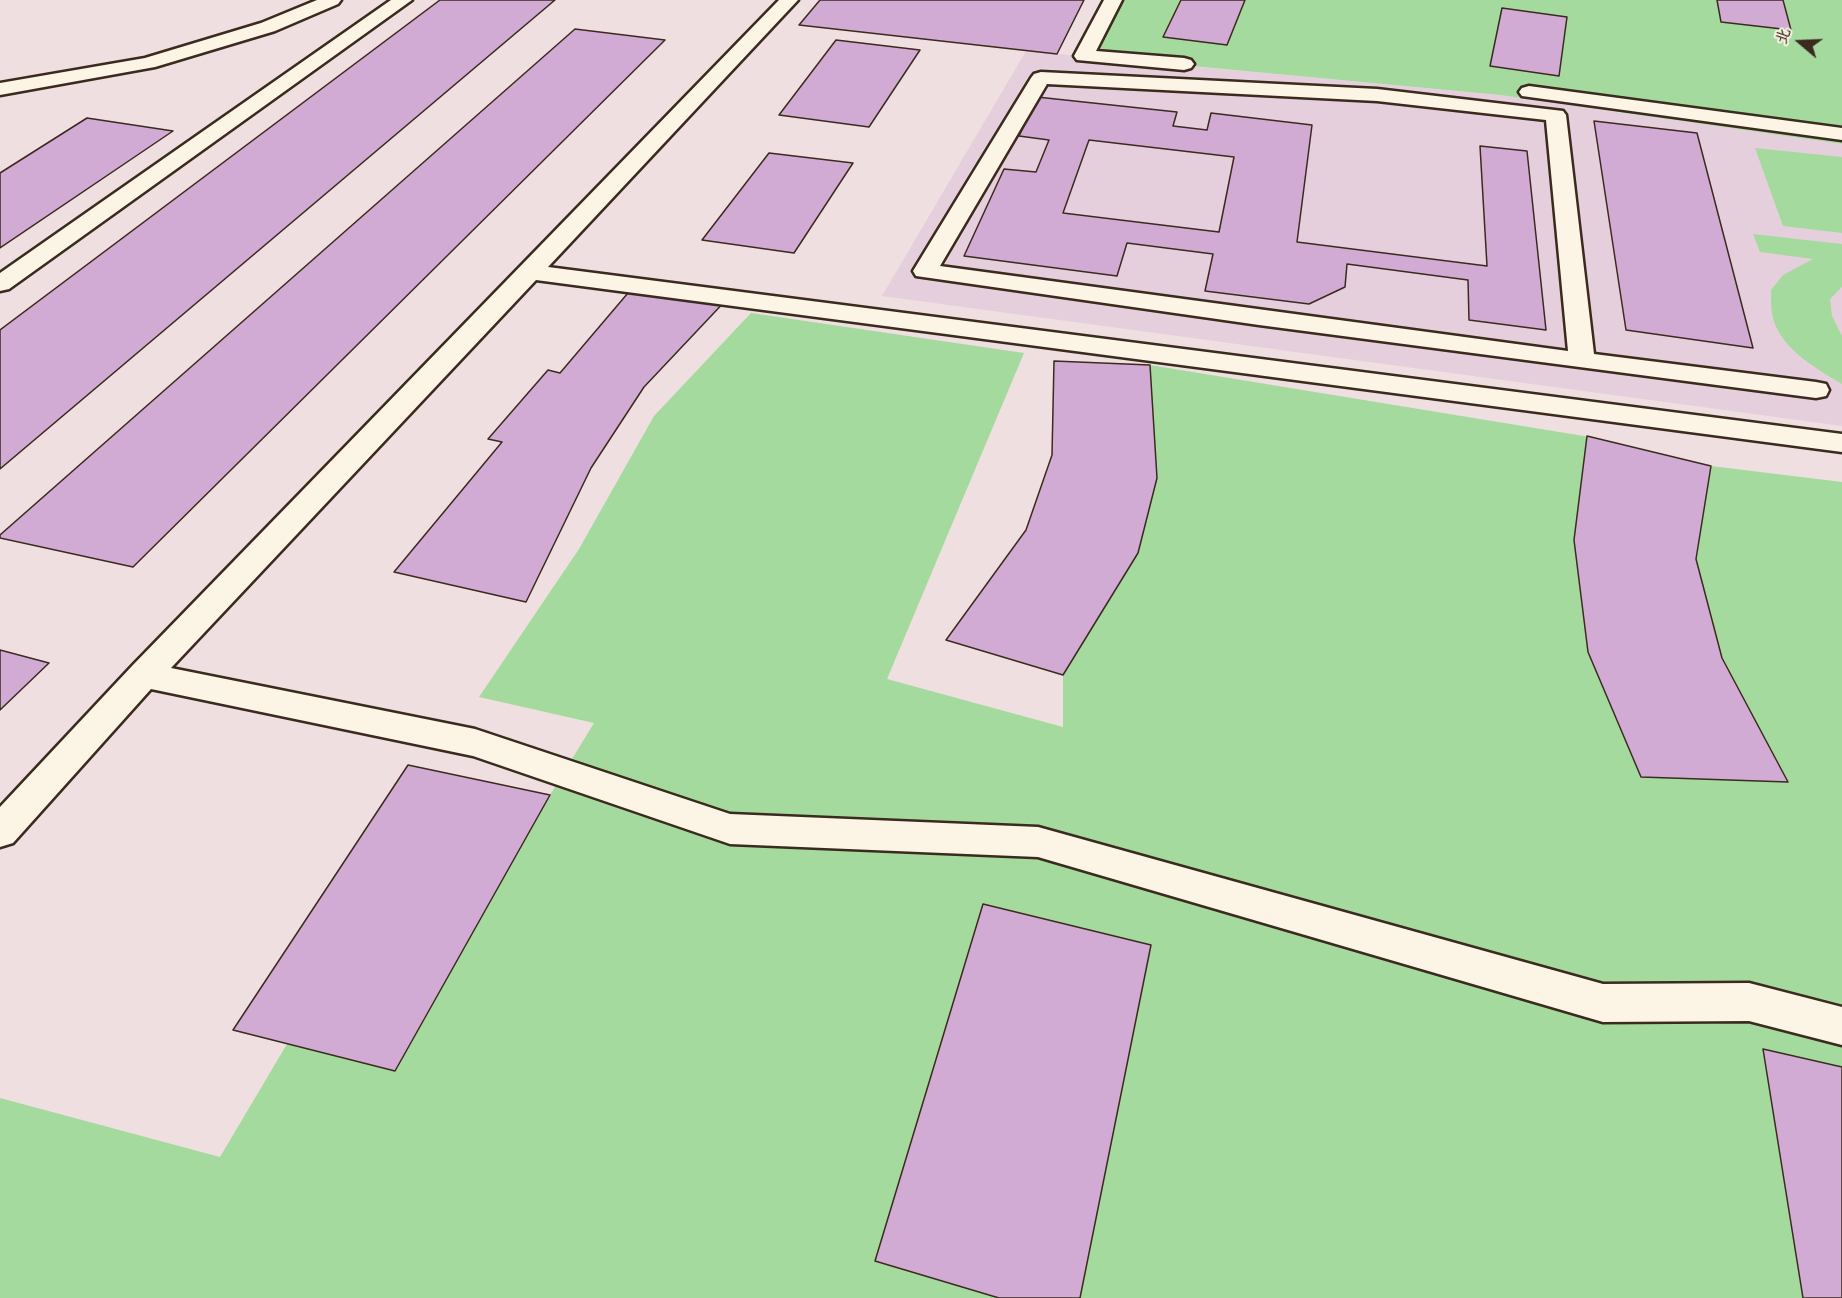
<!DOCTYPE html>
<html>
<head>
<meta charset="utf-8">
<style>
  body { margin:0 }
  #map { position:relative; width:1842px; height:1298px; overflow:hidden; background:#efdfe0; font-family:Itim,"LXGW WenKai TC",sans-serif }
  canvas { display:block }
  .north { position:absolute; left:1770px; top:12px; width:60px; height:60px; -webkit-text-stroke:4px #fcf5e5; paint-order:stroke; rotate:289deg; font-size:16px; font-weight:700; line-height:24px; text-align:center; color:#3b2a1e }
  .north::after { content:''; display:block; margin:auto; width:21px; height:27px; background:#3b2a1e; clip-path:polygon(50% 0,100% 100%,50% 72%,0 100%) }
</style>
</head>
<body>
<div id="map">
<canvas width="1842" height="1298"></canvas>
<div class="north">北</div>
</div>
<script>
const ctx = document.querySelector('canvas').getContext('2d');
ctx.lineJoin = 'round';
function fillPath(path, color) {
  ctx.fillStyle = color;
  ctx.fill(path, 'evenodd');
}
function stroke(path, color, width, dash) {
  ctx.strokeStyle = color;
  ctx.lineWidth = width;
  ctx.lineCap = dash ? 'butt' : 'round';
  ctx.setLineDash(dash || []);
  ctx.stroke(path);
}
fillPath(new Path2D(`
  M1026 51 1500 95 1842 144V426L882 296Z`), '#e6cfdc');
fillPath(new Path2D(`
  M1113 0H1842V144L1500 95 1085 56Z
  M1755 148 1842 157V233L1783 226Z
  M1753 234 1842 244V287L1830 299 1832 316 1842 336V384C1815 368 1778 347 1772 314 1771 306 1771 298 1771 290L1783 275 1813 259 1760 252Z
  M751 313 1024 353 887 679 1063 727V675L1138 553 1157 478 1150 365 1596 438 1574 540 1588 652 1722 658 1696 559 1711 466 1842 482V1298H0V1098L220 1157 287 1044 395 1071 550 795 594 723 479 697 579 549 654 416Z`), '#a5da9e');
const building = new Path2D(`
  M440 0H555L0 469V330Z
  M820 0H1084L1057 54 799 25Z
  M1181 0H1245L1227 45 1163 37Z
  M1717 0H1783L1791 30 1721 22Z
  M1502 8 1567 17 1559 76 1490 66Z
  M575 29 665 40 133 567 0 538V535Z
  M836 40 920 50 869 127 779 115Z
  M1037 97 1177 112 1173 126 1207 130 1211 113 1312 125 1297 242 1487 266 1480 146 1527 151 1546 330 1469 320 1468 280 1347 264 1345 287 1309 304 1205 291 1213 254 1127 243 1117 276 964 256 1004 169 1036 172 1049 140 1019 136ZM1089 140 1234 157 1219 232 1063 213Z
  M87 118 173 131 0 248V173Z
  M1594 121 1697 133 1753 348 1626 330Z
  M769 153 853 163 794 253 702 240Z
  M639 280 729 297 644 387 591 468 526 602 394 572 502 442 488 439 548 370 560 373Z
  M1054 361 1150 365 1157 478 1138 553 1063 675 946 640 1026 530 1052 455Z
  M1587 436 1711 466 1696 559 1722 658 1788 782 1641 777 1588 652 1574 540Z
  M0 650 49 663 0 710Z
  M408 765 550 795 395 1071 233 1030Z
  M983 904 1151 945 1080 1298H999L875 1261Z
  M1763 1049 1842 1067V1298H1803Z`);
fillPath(building, '#d1abd4');
stroke(building, '#3b2a1e', 1.5);
const minor = new Path2D(`
  M317 0H341L338 4 275 31 155 67 0 95V83L145 58 261 23Z
  M391 0H412L9 289 0 291V273Z
  M779 0H798L548 267 1842 434V452L536 280 171 668 475 729 730 814 1038 827 1603 984 1749 983 1842 1007V1045L1749 1021 1603 1022 1038 857 730 844 473 756 151 689 13 843 0 847V807L132 666Z
  M1104 0H1122L1096 51 1184 58 1191 60 1194 64 1191 68 1184 70 1077 60 1074 56Z
  M1041 72 1377 89 1563 111 1566 115 1594 354 1816 382 1826 384 1829 390 1826 396 1816 398 1259 325 916 276 913 271 1031 78 1034 74ZM1047 84 1377 101 1546 120 1568 351 940 266Z
  M1529 86 1842 128V140L1522 96 1519 92 1522 88Z`);
stroke(minor, '#3b2a1e', 5);
fillPath(minor, '#fcf5e5');
</script>
</body>
</html>
